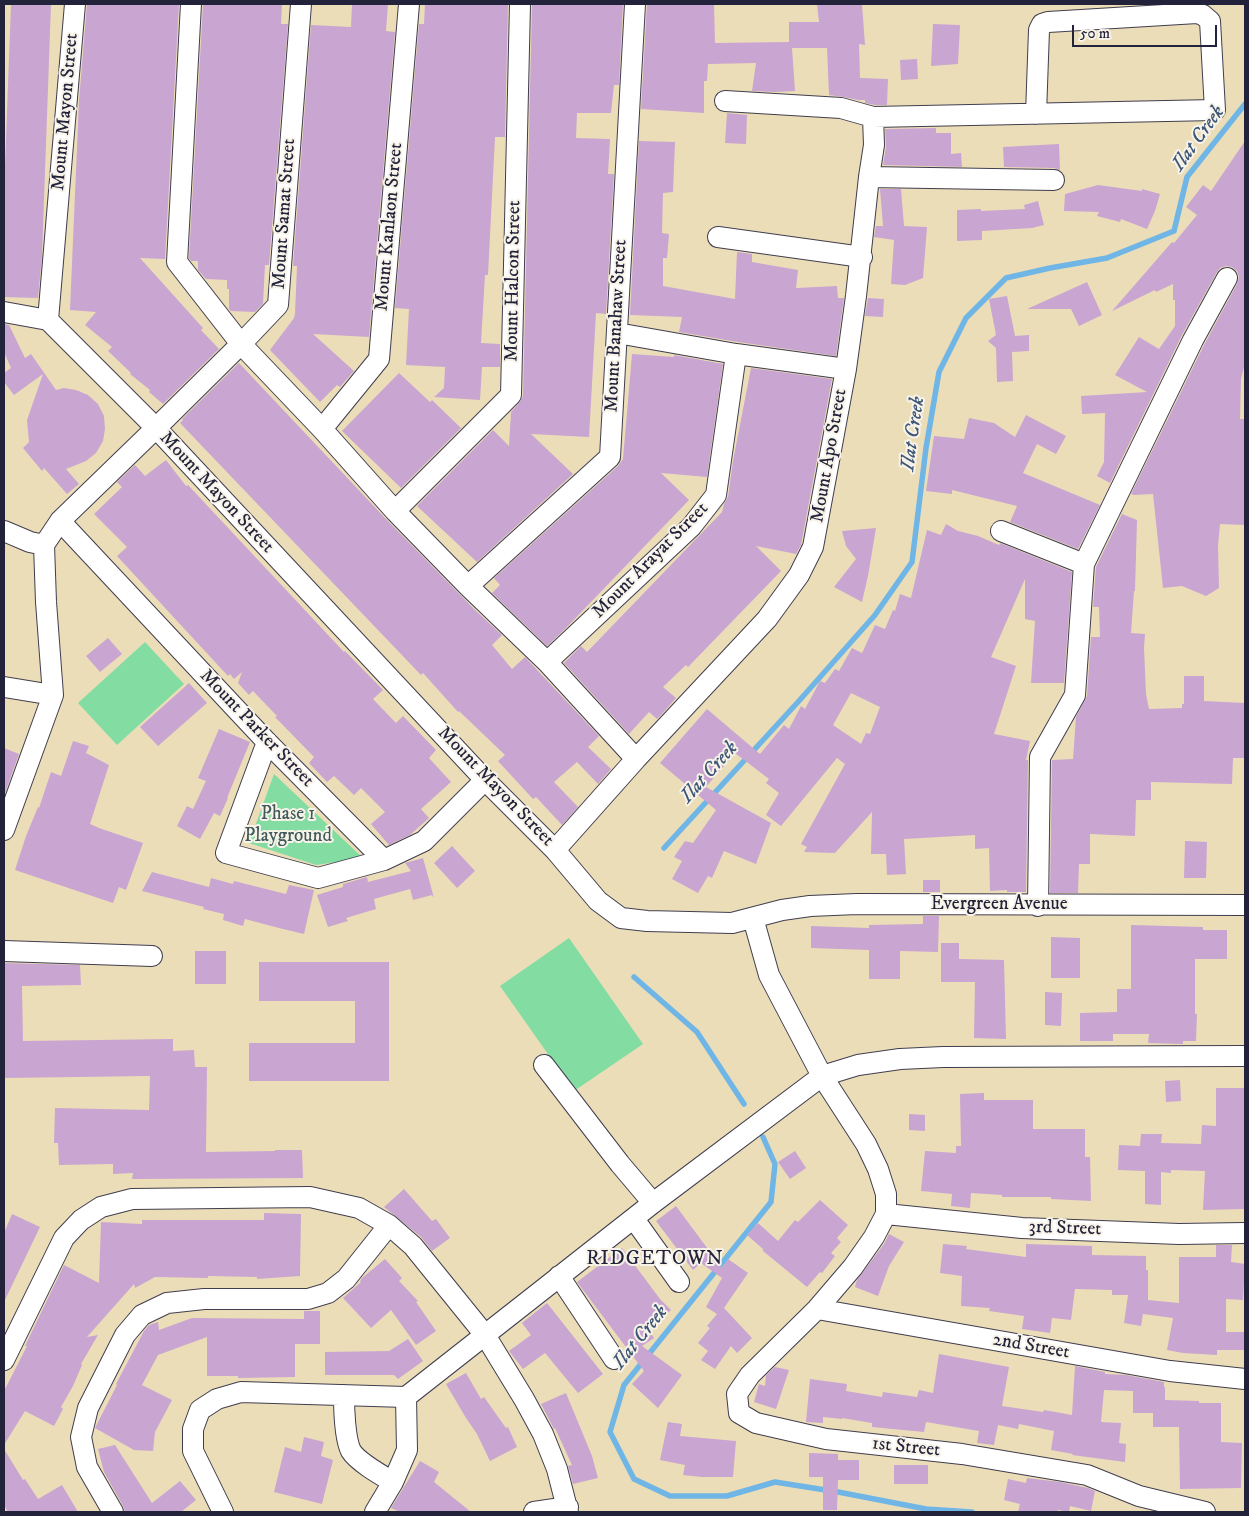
<!DOCTYPE html>
<html>
<head>
<meta charset="utf-8">
<style>
  body { margin:0 }
  #map { position:relative; width:1249px; height:1516px; overflow:hidden; background:#ecddb9; font-family:"IM FELL DW Pica",serif }
  canvas { display:block }
  .frame { position:absolute; inset:0; border:5px solid #22223b; pointer-events:none }
  .scale { position:absolute; left:1072px; top:25px; width:145px; height:22px; box-sizing:border-box; border:2px solid #22223b; border-top:0; padding-left:6px; font-size:15px; line-height:18px; white-space:nowrap; color:#22223b; -webkit-text-stroke:4px #f7f3e8; paint-order:stroke }
</style>
</head>
<body>
<div id="map">
<canvas width="1249" height="1516"></canvas>
<div class="frame"></div>
<div class="scale">50 m</div>
</div>
<script>
const ctx = document.querySelector('canvas').getContext('2d');
ctx.lineJoin = 'round';
function fillPath(path, color) {
  ctx.fillStyle = color;
  ctx.fill(path, 'evenodd');
}
function stroke(path, color, width, dash) {
  ctx.strokeStyle = color;
  ctx.lineWidth = width;
  ctx.lineCap = dash ? 'butt' : 'round';
  ctx.setLineDash(dash || []);
  ctx.stroke(path);
}
function label(font, color, halo, rows, align = 'center') {
  ctx.font = font + ' "IM FELL DW Pica",serif';
  ctx.lineWidth = 4;
  ctx.setLineDash([]);
  ctx.textBaseline = 'middle';
  ctx.strokeStyle = halo;
  ctx.fillStyle = color;
  for (const [text, x, y, turn = 0] of rows) {
    ctx.save();
    ctx.translate(x, y);
    ctx.rotate((+turn || 0) * Math.PI / 180);
    ctx.textAlign = isNaN(turn) ? turn : align;
    if (halo) ctx.strokeText(text, 0, 0);
    ctx.fillText(text, 0, 0);
    ctx.restore();
  }
}
fillPath(new Path2D(`
  M145 642 184 684 117 745 78 703Z
  M274 774 363 858 316 865 249 843Z
  M569 938 643 1044 574 1091 500 986Z`), '#83dda3');
stroke(new Path2D(`
  M664 848 798 702 875 615 912 562 926 448 939 372 966 318 1006 278 1050 268 1107 258 1174 231 1187 177 1245 104
  M634 977 697 1032 744 1104
  M763 1137 775 1164 771 1202 624 1385 610 1432 634 1479 670 1496H727L775 1482 838 1492 926 1509 972 1512`), '#6fb6e6', 5.5);
fillPath(new Path2D(`
  M11 4H51L42 256 38 298 4 297V193Z
  M87 4H179L165 259 140 258 203 328 201 330 219 349 163 404 149 392 150 390 130 374 131 373 108 351 112 347 85 325 96 312 70 310 79 101Z
  M203 4H282L281 24H288L269 265H265L263 304 255 312 231 311 229 309V289H227V280L206 279 198 270V261H191L189 258Z
  M352 4H388L386 31 395 32 369 337 313 334 354 371 340 387 337 385 320 402 270 350 294 318 295 314 297 266H293L311 25 351 27Z
  M425 4H508L505 137H495L488 275H485L481 343 500 344V367H482L480 400 434 397 444 388 445 367 406 365 409 309 395 308 419 24H424Z
  M532 4H623L619 85H614L611 113H577L576 138 610 139 608 174H614L606 314 596 313 589 437 531 434 573 474 477 562 417 506 493 430 509 446 511 412 519 403 523 396Z
  M647 4H714L715 43 789 42V22H819L817 4H862L865 45 859 44 860 78 888 79 887 105H875L865 103V100H858L844 97 829 95 827 48H792L795 91 775 92 752 91 756 63 708 64 707 81H704V113L641 109Z
  M933 24 960 25 958 64 931 66Z
  M917 59 918 79 901 80 900 60Z
  M727 113 747 115 746 144 725 143Z
  M936 128V133H951V154L961 153 962 167 883 165 886 147 885 129Z
  M639 141 675 142 673 192 663 193 662 233 669 234 667 258H663V286L735 299 737 252 752 254V262L798 270 796 288 837 286 838 298H844L836 356 738 342 679 332 682 317 630 315Z
  M1245 141V363L1241 379 1240 419H1245V525L1220 524 1218 546 1219 588 1206 596 1182 586 1163 588 1153 494 1134 495 1131 494 1204 345 1237 284 1239 277 1237 271 1232 267 1226 266 1220 268 1217 272 1182 335 1110 483 1097 476 1104 462 1105 413 1082 414 1081 396 1147 392 1115 375 1139 337 1159 349 1175 326V300H1173V284L1156 292 1155 290 1112 311 1172 242 1174 243 1197 215 1186 207 1203 185 1211 191Z
  M1059 144 1060 170 1054 168 1004 167 1003 147Z
  M1098 185 1142 191V189L1160 194 1155 211 1147 229 1121 219 1120 222 1097 216 1099 212 1064 211 1065 194Z
  M880 189H901L904 226 927 227 923 278 905 285 891 284 894 240 874 237 876 226H883Z
  M1038 201 1044 225 1032 228 982 231V240L957 241V210L981 209V211L1002 210 1025 209 1024 205Z
  M1087 282 1102 315 1079 326 1071 309H1027Z
  M1007 296 1015 336 1029 335V351L1012 352 1013 381 997 382 996 348 988 341 996 335 989 299Z
  M868 298 884 299 883 317 865 316Z
  M4 324 9 325 25 358 31 354 56 390 64 388 76 390 88 395 98 404 104 416 105 429 103 441 96 453 86 461 66 469 79 484 67 494 44 468 42 471 23 448 29 442 27 420 43 374 14 395 4 382V373L11 368 4 352Z
  M632 354 674 357V355L723 364 707 477 661 473 689 500 565 629 547 646 492 593 500 585 494 578 618 466 623 459Z
  M239 363 386 519 475 610 502 635 492 645 512 669 525 657 599 736 588 747 611 769 598 784 577 762 554 782 578 807 562 825 536 797 533 799 498 761 505 755 459 711 458 712 423 673 421 675 180 423 183 420 182 419Z
  M751 368 832 379 801 545 796 554 756 546 781 571 688 667 686 665 663 687 676 698 662 714 657 719 649 712 629 734 564 663 581 646 587 652 722 512 724 504 728 497 733 461Z
  M399 373 430 402 432 400 461 428 401 488 342 431Z
  M1026 415 1066 436 1056 454 1037 444 1023 473 1100 505 1078 549 1010 522 1017 506 952 490V494L926 491 934 436 964 439 969 418 994 423 1015 437Z
  M166 460 186 486 188 485 344 652 345 651 383 690 373 699 396 723 403 716 436 750 429 758 451 782 421 809 429 818 410 835 389 845 371 824 385 812 361 788 354 795 334 776 327 782 309 763 314 757 275 717 277 716 253 691 249 695 238 683 242 672 234 679 230 674 228 676 117 556 127 547 94 514 122 487 117 482 135 465 145 476Z
  M1122 514 1137 520 1135 591H1134L1131 633 1145 634 1144 648 1146 694 1149 709 1182 708V704H1184V676H1204V701L1245 703V758H1233L1232 784 1151 782V800H1136L1135 836 1090 834V864H1079L1078 893H1050L1052 760 1073 759 1076 717 1087 696 1091 637H1100L1099 607H1093L1096 567Z
  M946 524 958 531 978 536 999 545 1000 543 1072 572 1064 683H1031L1035 621 1025 619V579L991 657 1016 666 994 734 1030 741 1026 760H1028L1026 892H1007V890L990 891 989 848 975 849V835L904 839 906 874 887 875 886 854H871L872 812 835 853 804 852 807 847 801 844 845 764 837 758 781 826 766 815 779 793 766 783 769 779 735 753 706 787 771 823 756 864 724 851 712 878 708 876 698 893 672 879 682 861 674 857 685 841 693 843 716 810 660 763 707 709 760 754 784 725 789 729 801 706 805 709 820 681 825 683 835 669 839 671 852 648 862 653 875 625 885 629 893 610 895 611 900 594 911 598 927 530 941 535ZM851 693 880 707 870 734 866 733 861 744 833 725Z
  M876 528 868 576 862 602 834 587 856 559 846 546 842 531Z
  M108 638 122 654 100 672 86 656Z
  M189 683 207 703 158 746 140 727Z
  M219 729 250 742 227 798H228L220 816 214 813 200 839 177 826 187 806 193 809 206 781 198 778Z
  M73 741 89 746 86 753 109 765 90 824 99 828 143 843 126 890 119 887 113 903 15 870 26 836 38 807 39 808 51 772 61 776Z
  M4 748 19 754 4 796Z
  M1185 841 1207 842 1206 878H1184Z
  M452 846 475 871 457 888 434 863Z
  M423 858 434 898 432 895 413 900 410 889 374 899 376 909 346 918 348 921 328 927 317 895 343 887V884L367 877 368 882 411 871 405 863Z
  M152 872 209 887 211 878 233 884 234 881 286 894 289 885 314 890 304 934 279 928 245 919 243 926 223 920 224 914 203 909 204 907 142 891Z
  M923 880H940V892H923Z
  M923 916H939L938 952 900 951V979H869V950L811 948V926L869 928V925L923 924Z
  M1131 925 1203 927V930H1227V959H1195V1014H1197L1196 1041H1183V1044L1148 1043 1149 1034H1113V1041H1080V1013L1117 1012V989H1131Z
  M1051 937 1080 938V978H1051Z
  M941 943H959V959L1004 960 1006 1039 974 1038 975 982H941Z
  M195 951H226V984H195Z
  M259 962H389V1081H249V1043H355V1001H259Z
  M4 963 80 965 81 985 22 986 23 1041 173 1039V1051L194 1050 195 1067H207L206 1152 275 1151V1150H302L303 1178 132 1179 133 1173 113 1174V1164L59 1165 58 1143H54L55 1108 149 1110 150 1076 4 1078Z
  M1045 992 1062 993 1061 1026 1045 1025Z
  M1180 1080 1181 1101 1166 1102 1165 1081Z
  M1216 1088H1245V1209L1203 1210 1205 1171 1171 1170V1173L1161 1172V1205L1145 1204V1171L1118 1170 1119 1145 1140 1146 1141 1134H1162L1161 1143 1201 1144 1202 1125 1216 1126Z
  M984 1093V1100H1033V1129H1085V1157H1090L1091 1201 1051 1199V1197H1002V1195L971 1193 970 1208 951 1206 952 1194 921 1191 925 1151 956 1153V1146H961L960 1094Z
  M909 1114 925 1115V1131L909 1130Z
  M795 1151 806 1168 790 1179 778 1162Z
  M404 1189 432 1221 436 1219 450 1238 432 1251 421 1237 384 1207Z
  M820 1200 848 1225 837 1238 841 1242 831 1253 835 1256 822 1273 820 1272 807 1287 763 1251V1249L747 1235 758 1223 778 1241 795 1220 798 1222Z
  M676 1206 722 1268 728 1259 748 1273 724 1308 752 1338 737 1353 731 1346 715 1369 701 1360 708 1351 698 1343 710 1328 707 1326 717 1314 706 1307 722 1278 701 1263 693 1270 656 1221Z
  M264 1213 301 1214 300 1276 257 1279V1277L208 1276V1278L155 1277 135 1288 134 1284 87 1337 98 1335 81 1364 82 1365 73 1386 61 1407 63 1409 54 1426 25 1411 4 1445V1391L27 1346H25L64 1265 99 1283 101 1222 142 1224V1220H264Z
  M12 1214 40 1227 4 1302V1233Z
  M889 1234 904 1242 889 1266 878 1296 855 1287 857 1280 884 1244Z
  M943 1244 967 1246 966 1249 1026 1257V1244L1092 1246V1255L1146 1256V1270H1148V1300L1179 1303V1257H1216V1245H1232L1231 1262 1245 1264 1243 1300 1226 1299V1332H1245V1350H1217V1355L1183 1353 1167 1350 1173 1318 1143 1314 1141 1326 1124 1323 1128 1295H1112V1290L1075 1289 1071 1320 1052 1318 1050 1333 1022 1329 1024 1316 989 1311 990 1308 961 1306 962 1276 940 1273Z
  M622 1248 660 1299 671 1310 649 1331 654 1338 642 1346 682 1375 658 1408 632 1384 644 1371 577 1282Z
  M385 1259 402 1278 399 1281 418 1301 416 1302 436 1331 416 1345 391 1310 371 1328 343 1298 361 1282 360 1281 362 1278Z
  M547 1303 603 1374 578 1393 545 1353 523 1369 509 1351 531 1335 522 1323Z
  M304 1311H320V1344H295V1377L238 1378V1376H207V1337L158 1355 142 1385 172 1400 155 1432 153 1451 134 1450 95 1428 117 1385 116 1384 144 1331 149 1325 158 1322 159 1330 192 1318 304 1319Z
  M408 1339 423 1361 398 1379 394 1375H325V1352L389 1351Z
  M939 1354 1009 1367 1002 1406 1043 1412 1044 1410 1072 1415 1075 1366 1105 1372V1374L1126 1375 1164 1382V1387H1165V1400L1199 1401V1403H1221V1442L1242 1443 1241 1488 1180 1489 1179 1427H1153V1413H1133V1391L1104 1390 1101 1422 1121 1423 1119 1443 1126 1444 1125 1462 1072 1455 1073 1454 1051 1450 1054 1431 1019 1424 1018 1429 998 1425 994 1445 977 1443 979 1431 926 1422 924 1432 872 1427V1423L842 1418V1419L823 1417V1423L806 1422 810 1379 847 1384 846 1391 882 1397 883 1392 917 1397 919 1390 933 1393Z
  M775 1367 789 1370 776 1409 754 1402 759 1384 765 1386 766 1375Z
  M466 1373 481 1399 484 1397 506 1428 508 1427 517 1447 490 1461 477 1434 466 1418 446 1384Z
  M566 1393 592 1456 598 1478 573 1484 568 1466 572 1465 555 1428 554 1429 541 1404Z
  M668 1422 682 1424 680 1436 736 1441 733 1477H702L683 1475 685 1465 660 1460Z
  M304 1437 324 1442 321 1456 333 1460 322 1504 274 1492 285 1447 301 1452Z
  M115 1445 152 1503 180 1481 196 1500 181 1512H125L123 1506 104 1472 98 1449Z
  M4 1449 23 1480 25 1479 38 1499 62 1485 78 1512H8L4 1505Z
  M809 1453 838 1454V1460H859V1480H838L837 1510H823V1477H809Z
  M420 1461 439 1472 434 1482 471 1512H400L391 1508Z
  M894 1465H928V1484H894Z
  M1027 1478 1060 1482 1088 1488 1095 1491 1091 1511 1070 1506 1069 1512 1058 1510 1057 1512H1018L1020 1504 1004 1500 1008 1479 1026 1483Z`), '#c9a5d1');
const minor = new Path2D(`
  M75 4 48 320 156 428 485 780 555 850 598 901 621 918 647 921 732 923 782 910 810 906 857 904 1245 905
  M191 4 177 262 241 344 322 429 395 511 468 586 547 662 636 759
  M873 117 1215 110 1210 21 1203 15 1197 13 1048 22 1042 24 1039 30 1036 114
  M869 177 1054 180
  M718 237 862 257
  M4 312 48 320
  M617 333 736 354 846 369
  M322 429 379 359 409 4
  M395 511 511 395 520 4
  M60 521 267 742 384 860
  M4 531 30 542 44 545
  M1001 531 1084 564
  M468 586 610 457 635 4
  M547 662 691 527 716 495 736 354
  M4 687 53 695
  M267 742 226 853 318 878 384 860 424 841 485 780
  M4 830 53 695 46 602 44 545 60 521 156 428 241 344 278 305 301 4
  M555 850 636 759 767 619 799 575 813 547 846 369 856 296 869 177 874 145 873 117 841 108 725 101
  M1038 906 1040 757 1075 695 1084 564 1193 340 1227 278
  M753 918 769 975 822 1076 866 1144 878 1169 886 1194V1214L874 1237 853 1267 817 1309 750 1375 737 1394 739 1413 756 1423 826 1439 962 1454 1087 1475 1139 1496 1205 1512
  M4 951 152 956
  M544 1065 620 1164 653 1203
  M886 1214 1022 1228 1179 1234 1245 1233
  M634 1219 679 1282
  M559 1276 614 1359
  M817 1309 1170 1371 1245 1379
  M4 1360 64 1238 81 1220 101 1207 132 1199 310 1197 359 1208 389 1225 413 1246 485 1335 524 1399 543 1434 557 1469 568 1512
  M344 1395C344 1409 345 1439 351 1451 358 1462 381 1475 393 1482
  M113 1512 87 1467 81 1437 88 1408 125 1335 142 1315 167 1303 204 1299H308L328 1293 346 1279 389 1225
  M223 1512 193 1451V1429L200 1410 217 1399 241 1392 406 1397 653 1203 822 1076 858 1065 900 1059 943 1057 1245 1056
  M375 1512 393 1482 407 1450 406 1397
  M534 1512 568 1507`);
stroke(minor, '#403e4e', 22);
stroke(minor, '#fff', 20);
label('19px', '#22223b', '#f7f3e8', [
  ["Mount Mayon Street",66,112,-85],
  ["Mount Samat Street",285,214,-86],
  ["Mount Kanlaon Street",390,227,-85],
  ["Mount Halcon Street",514,281,-89],
  ["Mount Banahaw Street",617,326,-87],
  ["Mount Apo Street",830,456,-80],
  ["Mount Mayon Street",216,493,47],
  ["Mount Arayat Street",651,561,-45],
  ["Mount Parker Street",256,729,46],
  ["Mount Mayon Street",495,787,46],
  ["Evergreen Avenue",999,905],
  ["3rd Street",1065,1229,2],
  ["2nd Street",1031,1347,10],
  ["1st Street",906,1448,6]
]);
label('19px', '#3f5a5a', '#f7f3e8', [
  ["Phase 1",288,815],
  ["Playground",288,837]
]);
label('italic 20px', '#3d5677', '#f7f3e8', [
  ["Ilat Creek",1199,139,-54],
  ["Ilat Creek",914,434,-82],
  ["Ilat Creek",710,773,-48],
  ["Ilat Creek",641,1338,-51]
]);
ctx.letterSpacing = '1px';
label('20px', '#22223b', '#f7f3e8', [
  ["RIDGETOWN",655,1260]
]);
ctx.letterSpacing = '0px';
</script>
</body>
</html>
